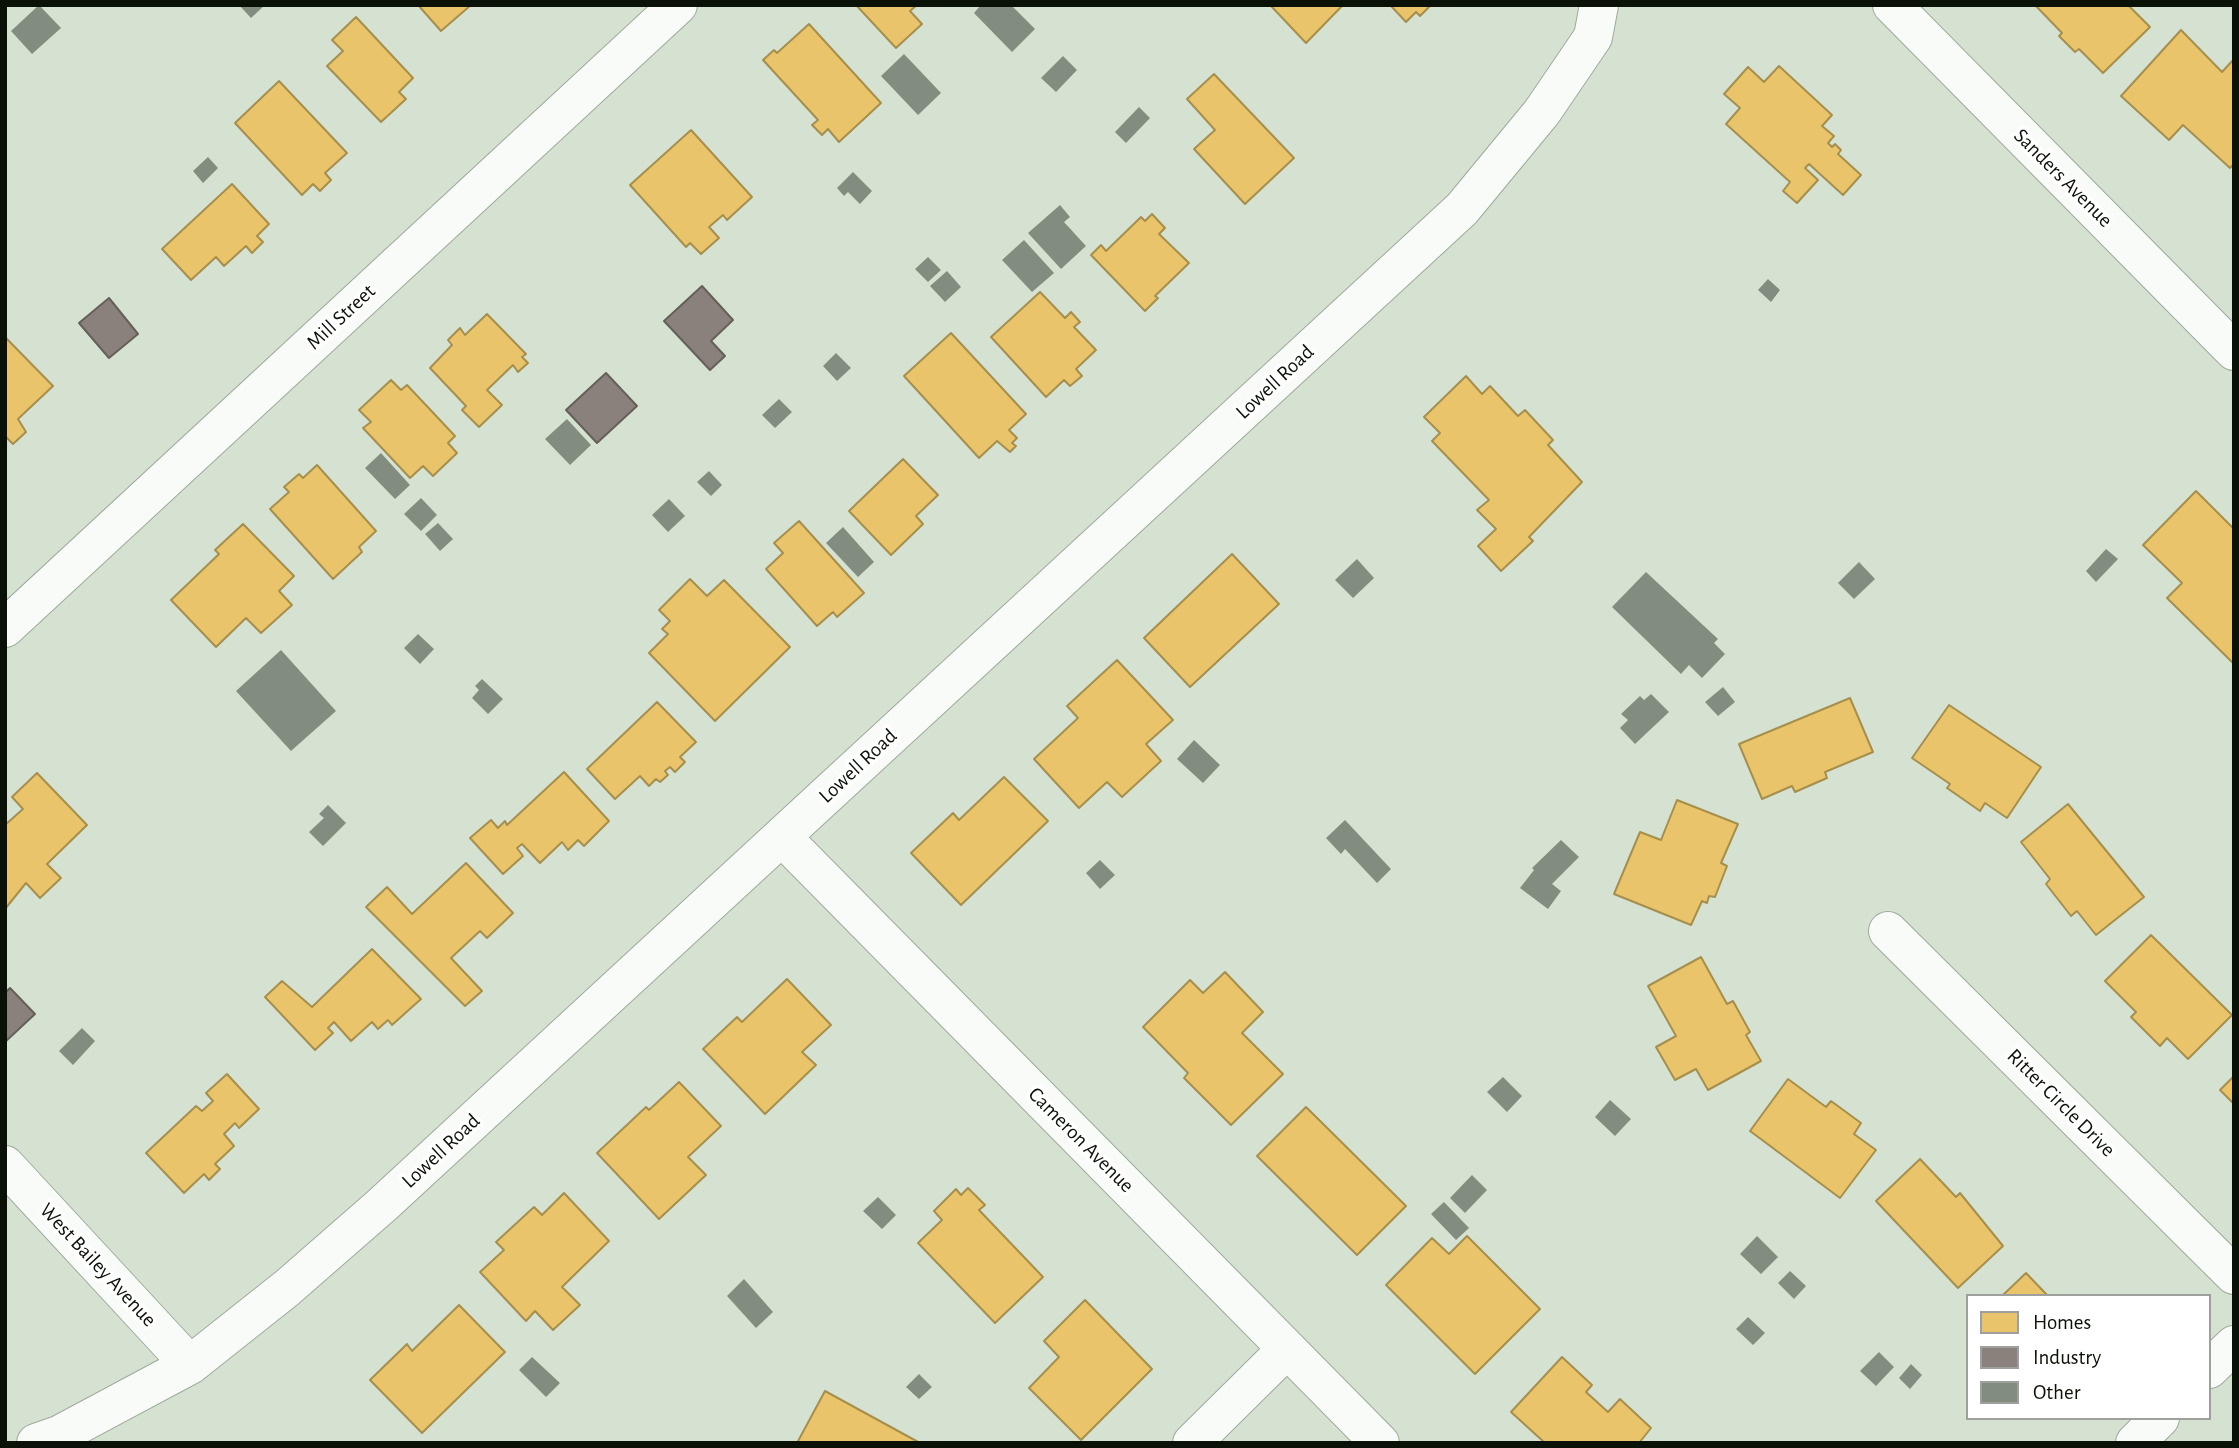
<!DOCTYPE html>
<html>
<head>
<meta charset="utf-8">
<style>
  body { margin:0 }
  #map { position:relative; width:2239px; height:1448px; overflow:hidden; background:#d6e2d1; font-family:"Alegreya Sans",sans-serif }
  canvas { display:block }
  .frame { position:absolute; inset:0; border:7px solid #0a1208; pointer-events:none }
  .legend { position:absolute; left:1966px; top:1294px; width:245px; height:126px; box-sizing:border-box; background:#fff; border:2px solid #9da09c; margin:0; padding:9px 12px; list-style:none; font-size:21px; color:#0a1208 }
  .legend li { display:flex; align-items:center; gap:14px; height:35px }
  .legend b { width:35px; border:2px solid #9da09c }
</style>
</head>
<body>
<div id="map">
<canvas width="2239" height="1448"></canvas>
<div class="frame"></div>
<ul class="legend">
<li><b style="height:19px;background:#e9c46a"></b>Homes</li>
<li><b style="height:19px;background:#8a817c"></b>Industry</li>
<li><b style="height:19px;background:#828c7f"></b>Other</li>
</ul>
</div>
<script>
const ctx = document.querySelector('canvas').getContext('2d');
ctx.lineJoin = 'round';
function fillPath(path, color) {
  ctx.fillStyle = color;
  ctx.fill(path, 'evenodd');
}
function stroke(path, color, width, dash) {
  ctx.strokeStyle = color;
  ctx.lineWidth = width;
  ctx.lineCap = dash ? 'butt' : 'round';
  ctx.setLineDash(dash || []);
  ctx.stroke(path);
}
function label(font, color, halo, rows, align = 'center') {
  ctx.font = font + ' "Alegreya Sans",sans-serif';
  ctx.lineWidth = 7;
  ctx.setLineDash([]);
  ctx.textBaseline = 'middle';
  ctx.strokeStyle = halo;
  ctx.fillStyle = color;
  for (const [text, x, y, turn = 0] of rows) {
    ctx.save();
    ctx.translate(x, y);
    ctx.rotate((+turn || 0) * Math.PI / 180);
    ctx.textAlign = isNaN(turn) ? turn : align;
    if (halo) ctx.strokeText(text, 0, 0);
    ctx.fillText(text, 0, 0);
    ctx.restore();
  }
}
const homes = new Path2D(`
  M418 5H471L441 31Z
  M856 5H917L910 11 922 24 896 48Z
  M1343 5 1306 43 1271 6 1272 5Z
  M1431 5 1420 16 1416 12 1406 22 1391 6Z
  M2035 5H2128L2150 27 2103 73 2079 49 2075 52 2059 36 2062 33Z
  M356 17 413 78 399 92 406 99 381 122 327 66 343 51 332 40Z
  M809 24 881 103 839 142 828 129 822 135 812 125 818 120 763 60 774 50 777 53Z
  M2181 30 2222 72 2234 59V164L2230 168 2183 125 2169 140 2121 96Z
  M1779 66 1832 115 1822 126 1834 136 1828 143 1832 147 1835 144 1841 150 1838 154 1861 175 1843 195 1809 164 1805 168 1818 180 1797 203 1783 191 1790 182 1726 124 1740 108 1724 94 1748 67 1764 82Z
  M1214 74 1294 158 1245 204 1194 149 1215 130 1187 99Z
  M279 81 347 153 325 173 331 180 320 191 313 184 302 195 235 123Z
  M691 130 752 197 727 220 723 215 709 227 719 238 701 254 690 243 686 247 630 185Z
  M232 184 269 224 257 236 263 242 252 253 246 246 224 266 216 257 191 280 162 249Z
  M1152 214 1165 228 1159 234 1189 263 1155 296 1158 298 1145 311 1091 255 1101 245 1106 251 1141 217 1145 221Z
  M1040 292 1065 318 1071 312 1080 322 1074 327 1096 350 1076 369 1082 376 1070 386 1064 380 1046 397 991 337Z
  M487 314 526 354 522 357 528 363 518 372 513 365 487 390 502 405 479 427 462 410 466 406 430 368 452 345 448 340 460 328 465 335Z
  M951 333 1026 414 1009 430 1017 438 1012 443 1016 446 1010 452 997 441 979 458 904 376Z
  M5 337 53 386 18 419 26 432 13 444 5 436Z
  M1466 376 1482 394 1490 386 1518 416 1525 410 1553 440 1548 445 1582 482 1529 537 1533 541 1501 571 1478 546 1496 529 1477 510 1489 500 1432 441 1440 433 1424 417Z
  M391 380 401 390 407 385 455 436 448 443 457 453 433 476 423 466 410 478 363 428 371 422 359 410Z
  M903 459 938 495 916 516 923 524 891 555 849 511Z
  M317 465 376 531 359 547 362 552 333 579 270 509 289 492 284 487 299 474 303 478Z
  M2196 491 2234 529V664L2167 598 2182 583 2143 545Z
  M799 521 864 593 837 617 833 612 817 626 766 569 783 553 774 543Z
  M243 524 294 576 279 591 292 605 261 633 246 618 216 647 171 600 219 554 215 550Z
  M1232 554 1279 604 1190 687 1144 638Z
  M690 579 707 596 724 580 790 647 715 721 649 653 668 634 662 629 670 621 659 610Z
  M1117 660 1173 720 1146 744 1161 761 1122 797 1107 782 1079 808 1034 759 1078 718 1067 706Z
  M1850 698 1873 752 1825 772 1827 778 1795 792 1792 786 1762 799 1739 744Z
  M657 702 696 742 680 757 685 762 675 772 670 767 665 771 668 775 660 782 656 779 649 786 640 776 615 799 587 769Z
  M1949 705 2041 767 2007 818 1985 803 1980 811 1947 788 1950 784 1912 758Z
  M564 772 609 821 584 846 578 840 568 850 562 842 540 863 522 844 517 848 523 856 503 874 470 838 491 820 498 828 505 821 507 825Z
  M37 773 87 825 47 864 61 878 40 898 26 883 5 909V825L23 809 12 797Z
  M1004 777 1048 821 961 905 911 853 953 813 959 820Z
  M1677 800 1738 824 1721 863 1727 866 1715 897 1709 896 1707 903 1702 901 1691 925 1614 894 1640 832 1661 840Z
  M2068 804 2144 897 2096 935 2077 911 2071 916 2046 884 2050 879 2021 842Z
  M466 863 513 913 487 938 480 931 451 958 482 991 465 1006 366 907 387 887 412 914Z
  M2151 935 2232 1015 2188 1059 2167 1038 2160 1046 2131 1017 2136 1012 2105 981Z
  M372 949 421 999 392 1025 388 1020 378 1029 372 1022 351 1041 334 1022 328 1028 333 1033 315 1050 265 997 282 981 312 1007Z
  M1701 957 1727 1004 1733 1001 1750 1032 1746 1035 1761 1061 1708 1090 1696 1069 1675 1080 1656 1047 1676 1036 1648 986Z
  M1225 972 1263 1012 1242 1033 1283 1074 1231 1125 1184 1078 1188 1073 1143 1027 1190 980 1203 993Z
  M787 979 831 1025 802 1052 816 1065 765 1114 703 1049 737 1017 742 1022Z
  M227 1074 259 1109 239 1128 235 1123 224 1134 234 1146 215 1164 220 1169 209 1180 204 1174 184 1193 146 1153 196 1106 202 1111 213 1101 206 1093Z
  M2234 1076V1104L2220 1090Z
  M1788 1079 1826 1107 1831 1101 1861 1123 1854 1134 1876 1150 1840 1198 1750 1131Z
  M679 1082 721 1126 688 1157 706 1175 659 1219 597 1153 646 1107 649 1110Z
  M1306 1107 1406 1206 1357 1255 1257 1156Z
  M1920 1159 1956 1197 1960 1193 2003 1246 1958 1288 1876 1201Z
  M968 1188 985 1205 979 1210 1043 1277 995 1323 918 1243 942 1220 934 1211 956 1189 961 1195Z
  M564 1193 609 1241 562 1287 580 1305 553 1330 535 1311 526 1321 480 1272 504 1250 496 1242 534 1207 542 1215Z
  M1467 1236 1540 1309 1475 1374 1386 1285 1432 1238 1449 1254Z
  M2026 1273 2048 1296H2002Z
  M1085 1300 1152 1369 1081 1440 1029 1388 1059 1357 1044 1341Z
  M459 1305 505 1352 422 1433 370 1380 407 1344 412 1351Z
  M1562 1357 1592 1385 1586 1392 1608 1412 1620 1399 1651 1428 1639 1443H1545L1511 1412Z
  M825 1391 920 1443H797Z`);
fillPath(homes, '#e9c46a');
stroke(homes, '#a68f4d', 2);
const industry = new Path2D(`
  M702 286 733 320 711 341 725 356 710 370 664 321Z
  M109 298 138 334 109 358 79 323Z
  M606 373 637 406 597 443 566 410Z
  M10 988 35 1014 5 1042V993Z`);
fillPath(industry, '#8a817c');
stroke(industry, '#646059', 2);
fillPath(new Path2D(`
  M39 5 61 28 32 54 11 31Z
  M239 5H265L251 18Z
  M981 5H1011L1035 29 1012 52 974 13Z
  M904 54 941 93 918 115 881 76Z
  M1063 56 1077 70 1056 92 1041 78Z
  M1139 107 1150 118 1126 143 1115 132Z
  M208 157 218 168 203 183 193 171Z
  M853 172 872 191 860 204 848 192 844 196 837 188Z
  M1060 205 1070 217 1064 222 1086 246 1061 269 1028 233Z
  M1024 240 1054 273 1032 292 1002 260Z
  M928 257 941 270 928 282 915 269Z
  M947 271 961 287 945 302 930 286Z
  M1768 279 1780 290 1771 302 1758 290Z
  M836 353 851 368 837 381 823 366Z
  M779 399 792 412 775 428 762 415Z
  M567 419 591 445 570 465 545 439Z
  M381 453 410 485 395 499 365 468Z
  M709 471 722 485 711 496 697 482Z
  M421 498 437 515 421 531 404 514Z
  M669 499 685 516 668 532 652 515Z
  M438 523 453 539 440 551 425 534Z
  M843 527 874 562 858 577 826 543Z
  M2106 549 2118 559 2096 582 2086 571Z
  M1357 559 1374 578 1353 598 1335 580Z
  M1859 562 1875 579 1854 599 1838 583Z
  M1646 572 1718 639 1714 643 1725 654 1702 678 1689 665 1681 674 1612 607Z
  M418 634 434 649 420 664 404 648Z
  M281 650 336 711 291 751 236 691Z
  M482 679 503 699 488 714 472 698 479 690 475 686Z
  M1723 687 1735 702 1718 716 1705 702Z
  M1651 694 1669 712 1635 744 1620 728 1628 720 1621 714 1640 696 1644 700Z
  M1194 740 1220 765 1203 783 1177 759Z
  M328 805 346 823 323 846 309 832 324 818 319 814Z
  M1345 820 1391 869 1377 883 1345 849 1341 854 1326 838Z
  M1561 840 1579 857 1552 884 1561 891 1548 909 1520 888 1534 870 1532 868Z
  M1100 860 1115 875 1100 889 1086 873Z
  M82 1028 95 1041 73 1065 59 1051Z
  M1503 1077 1522 1096 1507 1112 1487 1092Z
  M1610 1100 1631 1119 1615 1136 1595 1117Z
  M1472 1175 1487 1190 1465 1213 1450 1198Z
  M878 1197 896 1215 882 1229 863 1211Z
  M1444 1202 1469 1228 1456 1240 1431 1214Z
  M1757 1236 1778 1257 1761 1274 1740 1254Z
  M1790 1271 1806 1286 1794 1299 1778 1283Z
  M744 1279 773 1312 756 1328 727 1296Z
  M1748 1317 1765 1333 1753 1345 1736 1329Z
  M1879 1352 1894 1367 1876 1386 1860 1371Z
  M532 1357 560 1383 546 1397 519 1370Z
  M1911 1364 1922 1375 1910 1389 1899 1378Z
  M919 1374 932 1387 919 1399 906 1387Z`), '#828c7f');
const street = new Path2D(`
  M1892 5 2234 351
  M5 628 678 5
  M782 837 1380 1443
  M1888 931 2234 1275
  M5 1165 190 1365
  M2209 1369 2234 1345
  M36 1443 59 1435 190 1365 287 1288 381 1206 1462 209 1542 112 1593 37 1599 5
  M1192 1443 1287 1349
  M2135 1443 2160 1418`);
stroke(street, '#a0a99c', 40);
stroke(street, '#f9fbf8', 38);
label('21px', '#0a1208', '#fff', [
  ["Sanders Avenue",2063,178,45],
  ["Mill Street",341,317,-43],
  ["Lowell Road",1275,382,-43],
  ["Lowell Road",858,766,-43],
  ["Ritter Circle Drive",2061,1103,45],
  ["Cameron Avenue",1081,1140,45],
  ["Lowell Road",441,1151,-43],
  ["West Bailey Avenue",98,1265,47]
]);
</script>
</body>
</html>
